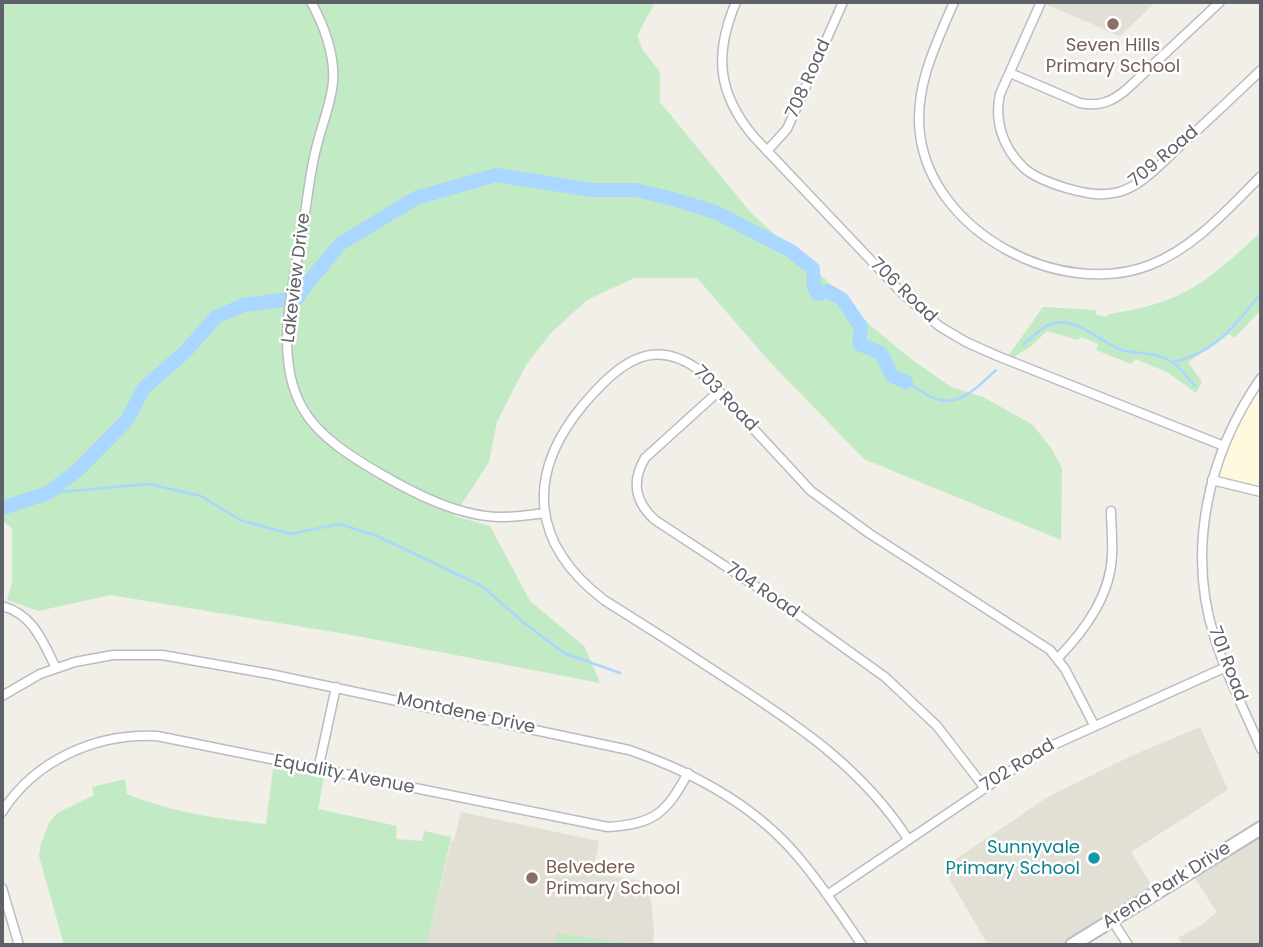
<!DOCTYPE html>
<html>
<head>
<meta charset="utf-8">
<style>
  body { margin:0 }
  #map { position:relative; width:1263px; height:947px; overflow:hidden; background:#f1efe7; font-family:Poppins,sans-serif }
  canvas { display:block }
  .frame { position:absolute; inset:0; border:4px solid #5e6268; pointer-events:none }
</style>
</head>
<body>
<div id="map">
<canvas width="1263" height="947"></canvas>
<div class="frame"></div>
</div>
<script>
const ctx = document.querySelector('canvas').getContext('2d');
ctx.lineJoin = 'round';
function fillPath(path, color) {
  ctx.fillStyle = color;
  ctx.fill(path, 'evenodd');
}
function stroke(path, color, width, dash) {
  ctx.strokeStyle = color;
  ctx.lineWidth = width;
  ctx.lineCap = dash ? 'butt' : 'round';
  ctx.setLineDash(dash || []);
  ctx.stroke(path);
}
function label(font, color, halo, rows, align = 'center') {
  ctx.font = font + ' Poppins,sans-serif';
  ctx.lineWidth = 5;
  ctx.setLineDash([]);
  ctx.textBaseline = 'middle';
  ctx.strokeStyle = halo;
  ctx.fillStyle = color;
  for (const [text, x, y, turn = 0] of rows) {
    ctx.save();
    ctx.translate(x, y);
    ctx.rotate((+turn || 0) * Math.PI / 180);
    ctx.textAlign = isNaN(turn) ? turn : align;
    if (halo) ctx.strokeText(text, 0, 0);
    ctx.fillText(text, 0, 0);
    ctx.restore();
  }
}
fillPath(new Path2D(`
  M1261 379V492L1212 480 1225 446Z`), '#fff9de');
fillPath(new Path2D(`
  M1041 2H1156L1120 36Z
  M1200 727 1228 790 1131 852 1156 893 1073 945H988L943 868 1046 798 1133 755Z
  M461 812 599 841 593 873 649 882 654 929 653 945H427L451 841H454Z
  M1261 828V945H1183L1178 938 1201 925 1217 912 1190 871Z`), '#e2dfd5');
fillPath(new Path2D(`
  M2 2H655L637 36 643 50 660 72V102L751 213 825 279 871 326 911 359 951 387 983 397 1033 425 1051 448 1062 468 1061 540 864 459 769 361 697 278H634L587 300 551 333 526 365 497 422 489 462 454 516 490 526 530 601 585 647 600 683 352 635 111 595 38 611 7 600 12 582V528L2 521Z
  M1261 232V310L1234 338 1229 334 1188 362 1202 382 1196 393 1167 372 1135 359 1131 364 1096 350 1098 344 1081 337 1078 340 1047 331 1030 347 1009 360 1006 359 1043 307 1096 310V315L1107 317 1108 314C1183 304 1208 281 1261 232Z
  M274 761 325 772 318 809 397 826 396 839 422 841 424 831 451 837 427 945H64L39 856 41 843 49 823 57 813 94 795 92 787 125 779 127 794C175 813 214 818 266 824Z
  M557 933 633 944V945H556Z`), '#c2eac4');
stroke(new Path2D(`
  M1023 345C1032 338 1043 325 1054 323 1079 317 1104 346 1125 351 1141 354 1157 352 1172 362 1181 368 1188 379 1195 386
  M1173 362C1215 353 1236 325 1261 293
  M906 382C917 387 928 398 940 400 964 405 980 384 996 370
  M48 493 149 484 201 496 240 520 290 534 339 524 375 535 482 586 523 622 564 653 620 673`), '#a9d7ff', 2.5);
stroke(new Path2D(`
  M2 508 48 493 78 470 127 420 144 388 185 352 216 317 244 305 298 298 302 290 340 244 416 198 496 175 592 190H636L673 199 715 212 791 251 813 269 814 288 818 294 828 291 842 299 861 327 859 344 881 353 892 376 906 382`), '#a9d7ff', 14);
const street = new Path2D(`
  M311 2C324 25 335 55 333 82 331 104 321 127 316 149 309 176 307 205 302 232 293 288 273 357 303 409 319 437 352 457 379 473 415 494 460 517 502 517 516 517 531 515 545 513
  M736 2C714 54 717 93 754 137L902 293 939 326 966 342 995 355 1224 446
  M954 2C936 44 914 87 920 134 932 232 1060 300 1150 265 1194 248 1228 209 1261 176
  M1041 2 1000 94C994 121 1003 148 1023 167 1033 177 1053 184 1066 188 1084 193 1100 197 1119 192 1143 185 1160 164 1179 147 1206 122 1234 96 1261 70
  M1010 73 1080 103C1099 107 1112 102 1127 89L1220 2
  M767 151 787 129 843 2
  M1261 378C1208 454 1186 550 1215 639 1227 677 1246 713 1261 749
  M719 391 645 458C631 482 635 502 655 520L786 606 885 677 937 726 984 787
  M1212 480 1261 492
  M2 606C33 614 43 642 56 668
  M1058 658C1085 630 1111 595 1112 554 1113 540 1111 525 1111 511
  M2 696 40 674 75 662 113 655H162L270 674 629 750C693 772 755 805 799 858 822 885 842 916 862 945
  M318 770 336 687
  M2 812C35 760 96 733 157 736L608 827C655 824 666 813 688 773
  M908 839C862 768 799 726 730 681 688 653 646 626 604 600 531 544 525 475 583 405 616 367 651 333 700 371L811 491 870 534 1050 650 1065 669 1094 725
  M2 888 19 945
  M827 895 1040 751 1226 667
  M1112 920 1128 945`);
const secondary = new Path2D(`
  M1072 945 1261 828`);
stroke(street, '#b9bcc1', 11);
stroke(secondary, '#babdc3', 16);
stroke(street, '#fff', 8);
stroke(secondary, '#fff', 12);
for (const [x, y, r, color] of [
  [1113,24,7,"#8d6e63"],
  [1094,858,7,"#0f9aa8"],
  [532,878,7,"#8d6e63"]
]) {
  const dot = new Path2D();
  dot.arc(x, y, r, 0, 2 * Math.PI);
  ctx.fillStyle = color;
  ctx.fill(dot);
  stroke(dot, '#fff', 2.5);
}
label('18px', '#785e54', '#fff', [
  ["Seven Hills",1113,46],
  ["Primary School",1113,67],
  ["Belvedere",546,868,"left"],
  ["Primary School",546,889,"left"]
]);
label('18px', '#5e6268', '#fff', [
  ["708 Road",809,79,-66],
  ["709 Road",1164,157,-40],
  ["Lakeview Drive",297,278,-83],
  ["706 Road",903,291,44],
  ["703 Road",725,399,46],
  ["704 Road",762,591,34],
  ["701 Road",1227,664,69],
  ["Montdene Drive",466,714,12],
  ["702 Road",1018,766,-32],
  ["Equality Avenue",344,775,11],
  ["Arena Park Drive",1167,886,-32]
]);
label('18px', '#0d838f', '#fff', [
  ["Sunnyvale",1080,848],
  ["Primary School",1080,869]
], 'right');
</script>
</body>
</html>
